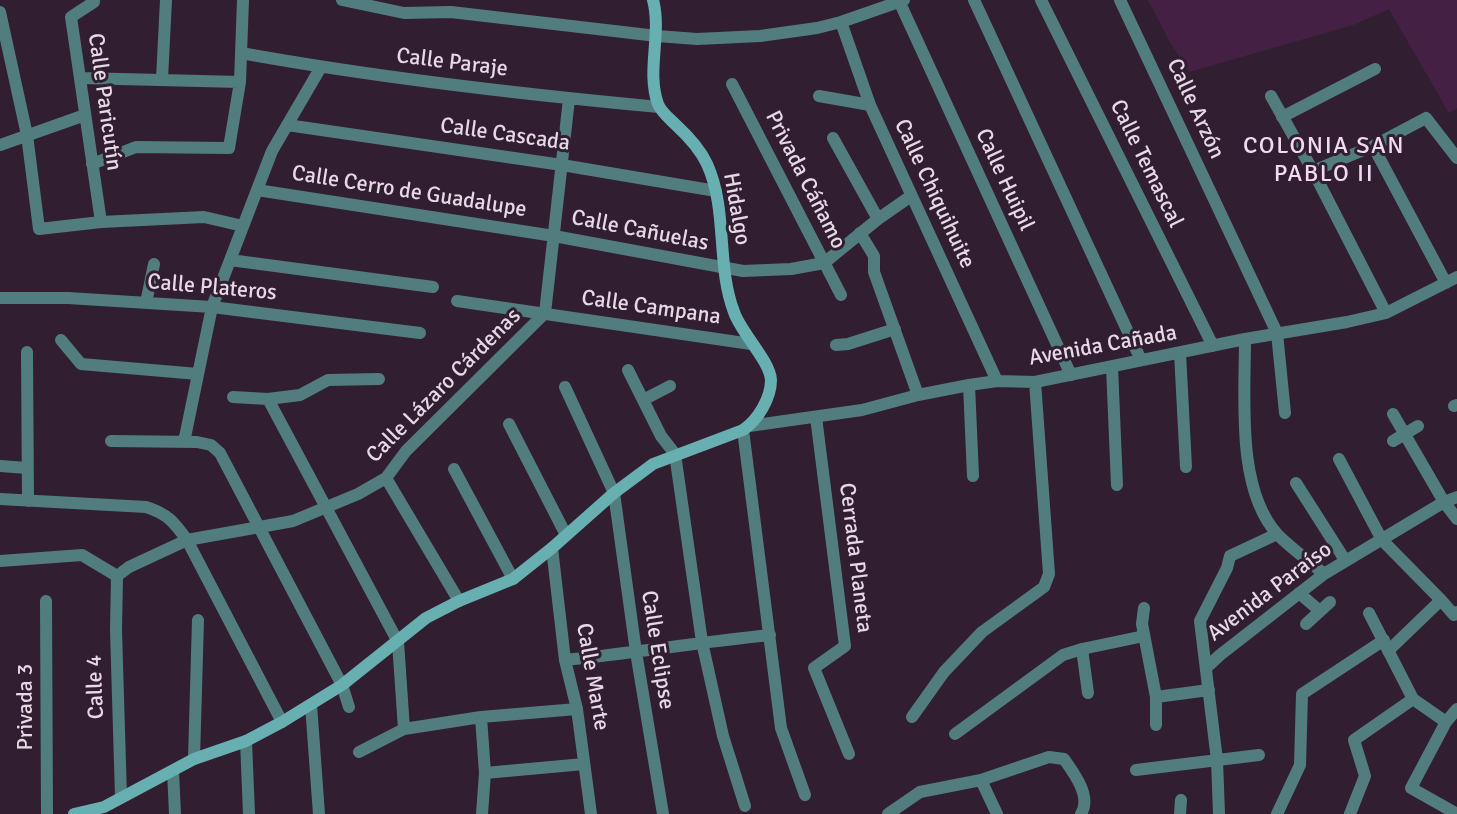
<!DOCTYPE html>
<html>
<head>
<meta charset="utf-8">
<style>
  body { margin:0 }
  canvas { display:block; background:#311e31 }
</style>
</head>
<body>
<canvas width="1457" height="814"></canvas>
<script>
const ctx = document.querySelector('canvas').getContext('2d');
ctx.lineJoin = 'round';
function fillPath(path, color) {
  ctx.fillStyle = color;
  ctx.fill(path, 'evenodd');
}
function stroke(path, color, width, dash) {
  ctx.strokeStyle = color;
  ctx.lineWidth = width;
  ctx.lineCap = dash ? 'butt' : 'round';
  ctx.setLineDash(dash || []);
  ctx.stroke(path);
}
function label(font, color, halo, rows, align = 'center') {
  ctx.font = font + ' Signika,sans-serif';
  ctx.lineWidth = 6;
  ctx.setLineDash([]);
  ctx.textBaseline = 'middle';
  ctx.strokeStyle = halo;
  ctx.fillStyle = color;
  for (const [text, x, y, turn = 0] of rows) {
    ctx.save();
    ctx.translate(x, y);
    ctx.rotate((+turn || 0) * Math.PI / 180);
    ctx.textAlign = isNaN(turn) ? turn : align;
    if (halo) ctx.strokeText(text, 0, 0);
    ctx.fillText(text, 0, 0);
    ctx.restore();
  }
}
fillPath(new Path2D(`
  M1148 0H1457V108L1449 113 1389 9 1353 25 1189 72 1171 44Z`), '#442144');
stroke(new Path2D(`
  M94 0V2L71 17 101 222
  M342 0 404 13 451 12 657 36 697 39 760 36 817 28 841 22 904 0
  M974 0 1141 360
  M1041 0 1213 346
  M1120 0 1277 333 1285 413
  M899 1 1071 375
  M0 12 27 135 39 229 101 222 204 217 243 226
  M841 22 870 105 997 381
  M241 53C379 78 519 94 659 107
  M80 78 240 82
  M162 79 166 0
  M732 84 841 295
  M819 96 870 105
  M1271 96 1313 171 1386 313
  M1282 117 1375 69
  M287 125 562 165 716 191
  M833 138 878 219
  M0 145 85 115
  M1373 146 1446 283
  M92 164 136 147 229 148 240 82 243 0
  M1313 171 1373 146 1426 118 1457 158
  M257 190 554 236 743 271 791 269 824 263 878 219 911 196
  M860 233 874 256V272L918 395
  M230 260 433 287
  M0 298H68L212 307 420 333
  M457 301 751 344
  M146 303 154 264
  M545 313 569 99
  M1245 339C1245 398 1236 490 1278 535 1292 549 1309 561 1324 574
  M61 340 81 364 198 374
  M836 345 848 344 895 329
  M27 352 28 501
  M1180 353 1186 467
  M1112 367 1117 485
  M628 370 661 436 675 454 702 642 723 736 745 806
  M969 385 973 476
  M565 387 614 493 636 652 663 814
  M233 397 268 399 300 395 328 380 379 379
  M268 399 398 642 404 729
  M643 400 670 386
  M1454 406 1457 405
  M1393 414 1444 502 1457 519
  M816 417 845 646 814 668 849 754
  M509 424 566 535
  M749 426 862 410 918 395 969 385 997 381 1035 382 1245 339 1347 322 1386 313 1457 277
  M743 430 781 728 805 795
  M111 441 197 442 211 445 220 453 342 685 349 707
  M1393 441 1418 426
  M184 442 212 307 272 151 321 67
  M1339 459 1382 540 1441 600
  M0 466 27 468
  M454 469 513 579
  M386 478 459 601
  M1296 483 1345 560
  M0 499 146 507C168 514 174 522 187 540L282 722
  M552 548 565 660 577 709 591 814
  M0 561 82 555 117 576 129 567 187 540 293 521 358 494 386 478 406 451 545 313
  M117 576 116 630 121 797
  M1299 593 1320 611
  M46 601 47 814
  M1144 608 1142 624 1156 697V725
  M1369 613 1413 699 1446 722
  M1306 624 1330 602
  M1082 649 1088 693
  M1388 651 1441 600 1454 615 1457 612
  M565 660C633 653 701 642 770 635
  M1206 668 1220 655 1324 574 1444 502 1457 497
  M1156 697 1209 690
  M311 705 319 814
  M1457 709 1446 722 1411 788 1457 814
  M481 717 485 773 482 814
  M912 717 944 672 982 632 1044 587 1049 574 1035 382
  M955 734 1063 655 1082 649 1144 636
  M246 741 249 814
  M359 752 404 729 481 717 577 709
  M194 759 198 620
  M1136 770 1259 755
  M173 771 175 814
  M485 773 584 764
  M981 780 997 814
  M888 814 920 792 981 780 1049 757 1064 759C1074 773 1092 797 1081 814
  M1180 814 1181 800
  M1219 814 1217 760 1200 621 1227 568 1230 556 1277 534
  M1277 814 1300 765 1302 694 1384 640
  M1350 814 1365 776 1354 740 1413 699`), '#527d7e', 12);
stroke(new Path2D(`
  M74 814 104 807 194 759 246 741 282 722 342 685 426 618 459 601 513 579 552 548 614 493 653 464 743 430C758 420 771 398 771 380 770 361 741 333 734 312 716 265 728 210 707 164 700 149 688 136 676 125 670 119 661 112 658 104 646 71 662 34 653 0`), '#67afb1', 12);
label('22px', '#e6d9e5', '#311e31', [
  ["Calle Paraje",452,63,7],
  ["Calle Paricutín",104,102,82],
  ["Calle Arzón",1195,109,65],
  ["Calle Cascada",505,135,8],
  ["Calle Temascal",1146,164,64],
  ["Privada Cáñamo",805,180,63],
  ["Calle Huipil",1004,180,65],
  ["Calle Cerro de Guadalupe",409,192,9],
  ["Calle Chiquihuite",934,194,65],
  ["Hidalgo",736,209,80],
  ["Calle Cañuelas",640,231,11],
  ["Calle Plateros",212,288,5],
  ["Calle Campana",651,308,8],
  ["Avenida Cañada",1103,346,-10],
  ["Calle Lázaro Cárdenas",444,386,-45],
  ["Cerrada Planeta",855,558,83],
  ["Avenida Paraíso",1270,592,-37],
  ["Calle Eclipse",657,650,81],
  ["Calle Marte",592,677,80],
  ["Calle 4",96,687,-92],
  ["Privada 3",26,707,-90]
]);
ctx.letterSpacing = '1.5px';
label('24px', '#f3d9f2', '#311e31', [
  ["COLONIA SAN",1324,147],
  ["PABLO II",1324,175]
]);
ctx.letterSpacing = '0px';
</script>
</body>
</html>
